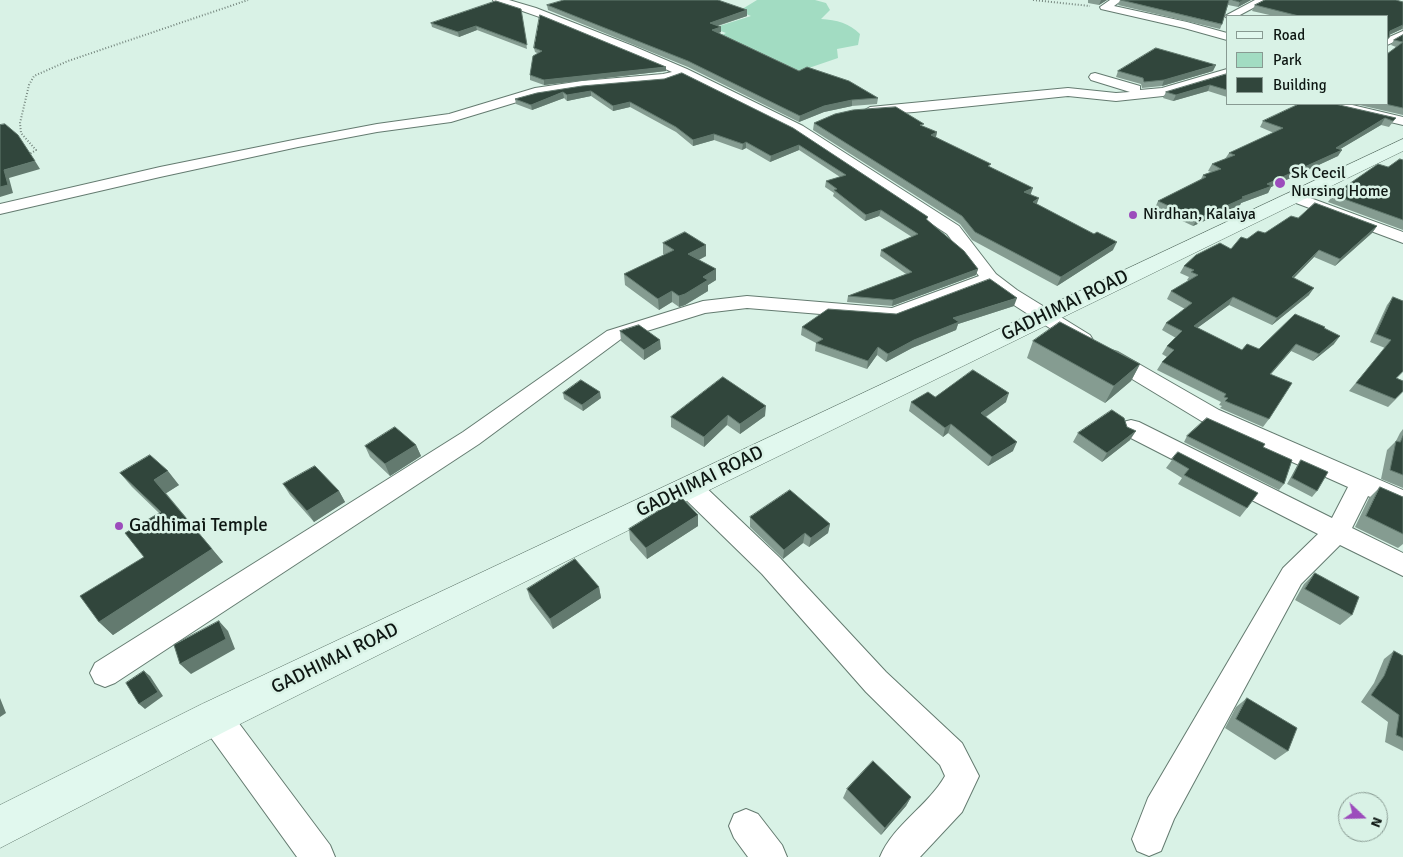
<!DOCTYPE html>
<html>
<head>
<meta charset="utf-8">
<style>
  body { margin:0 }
  #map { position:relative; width:1403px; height:857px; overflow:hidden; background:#d9f2e6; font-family:Signika,sans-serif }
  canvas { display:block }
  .legend { position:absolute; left:1226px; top:15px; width:162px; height:90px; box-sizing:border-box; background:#d9f2e6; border:1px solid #889a92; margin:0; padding:6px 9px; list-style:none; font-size:15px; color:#0e1713 }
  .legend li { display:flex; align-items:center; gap:10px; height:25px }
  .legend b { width:25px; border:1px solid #889a92 }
  .north { position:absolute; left:1338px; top:792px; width:50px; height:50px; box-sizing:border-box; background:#d9f2e6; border:1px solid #889a92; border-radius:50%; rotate:111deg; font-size:14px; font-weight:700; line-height:20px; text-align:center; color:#0e1713 }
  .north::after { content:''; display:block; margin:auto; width:18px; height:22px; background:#9c4cbc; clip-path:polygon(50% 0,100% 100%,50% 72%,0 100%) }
</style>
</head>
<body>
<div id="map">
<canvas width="1403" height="857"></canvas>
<ul class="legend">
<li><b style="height:6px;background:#e1f8ee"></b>Road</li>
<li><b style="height:14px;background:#a2dcc2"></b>Park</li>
<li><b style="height:14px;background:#31463c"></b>Building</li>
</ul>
<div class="north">N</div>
</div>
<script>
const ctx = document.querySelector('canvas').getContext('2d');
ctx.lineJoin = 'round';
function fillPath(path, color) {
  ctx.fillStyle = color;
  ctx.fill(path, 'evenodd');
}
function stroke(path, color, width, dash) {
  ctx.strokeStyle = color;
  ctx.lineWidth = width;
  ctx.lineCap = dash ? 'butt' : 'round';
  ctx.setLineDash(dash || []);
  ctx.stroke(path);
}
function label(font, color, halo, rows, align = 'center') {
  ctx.font = font + ' Signika,sans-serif';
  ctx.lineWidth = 5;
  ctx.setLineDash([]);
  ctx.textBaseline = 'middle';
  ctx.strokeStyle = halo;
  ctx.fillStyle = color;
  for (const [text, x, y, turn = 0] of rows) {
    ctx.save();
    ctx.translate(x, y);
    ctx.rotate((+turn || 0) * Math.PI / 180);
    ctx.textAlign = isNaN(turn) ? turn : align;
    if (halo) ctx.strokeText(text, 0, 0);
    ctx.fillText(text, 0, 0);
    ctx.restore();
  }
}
fillPath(new Path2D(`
  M757 0H815L826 3 830 10 821 19C837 20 849 23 860 34L858 45 837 49 838 58 800 71 716 38 726 33 713 28 751 16 739 11Z`), '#a2dcc2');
const street = new Path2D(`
  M493 0H509L536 8 633 46 687 69 803 126 959 226 996 274 1017 290 1090 335 1093 340 1090 345 1083 346 1076 345 1003 298 988 285 894 320 747 308 705 313 621 339 479 444 115 683 105 687 95 683 90 673 95 663 463 432 607 331 703 301 747 296 892 308 979 276 947 234 793 132 682 76 664 82 582 89 537 96 451 122 377 132 298 147 160 177 0 214V204L160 167 298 139 377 124 449 114 535 88 582 81 663 74 672 72C614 46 555 20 494 2Z
  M1110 0H1122L1114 6 1187 22 1227 33V40L1184 28 1101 9 1100 7Z
  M1255 0H1268L1238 16H1227V18L1225 16Z
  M1403 31V38L1387 45V38Z
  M1227 69V77L1163 96 1116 101 1068 96 914 112 870 115 863 111 870 107 1068 88 1116 93 1130 92 1091 80 1089 77 1091 74 1095 73 1140 86V90L1162 88Z
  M1325 104H1348L1403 117V125L1327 107Z
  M1294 192 1403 232V243L1288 200 1286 197 1288 194Z
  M1111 350 1118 352 1219 410 1403 490V511L1368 496 1352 528 1403 553V576L1340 545 1301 584 1174 819 1161 851 1149 856 1137 851 1132 839 1148 798 1283 568 1318 534 1123 434 1120 428 1123 422 1131 420 1139 422 1332 518 1348 487 1203 422 1104 362 1101 357 1104 352Z
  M689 478 698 480 780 558 886 672 962 743 979 776 962 812 920 857H880C893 825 928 806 945 776L940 765 866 692 762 574 680 494 677 487 680 480Z
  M215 702 226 706 330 845 335 857H297L204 728 200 717 204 706Z
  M746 809 758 814 782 845 787 857H748L734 838 729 826 734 814Z`);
const secondary = new Path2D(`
  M1403 139V151L699 495 228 730 0 848V805L202 704Z`);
stroke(street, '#647b70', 2);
stroke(secondary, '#647b70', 1);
stroke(new Path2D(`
  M1033 0 1090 6
  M28 155 36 150 21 133 20 123 29 85 34 76 68 61 248 0`), '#76877f', 2, [1, 2]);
fillPath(street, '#fff');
fillPath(secondary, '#e1f8ee');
fillPath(new Path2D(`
  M1088 0H1107L1099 5 1088 3Z
  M1120 0H1251L1238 7 1228 5 1222 24 1220 29 1118 5Z
  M1403 2V30L1402 29 1389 35V38L1387 41V16H1274L1252 11 1255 5Z
  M547 5 747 16 718 26 721 27V32L719 33 799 71 878 98 877 104 852 106 824 112 799 122 688 67 548 10Z
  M521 9 527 49 477 30 459 37 432 27 431 23Z
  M1403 35V115L1355 104H1387L1396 47 1391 45 1394 40Z
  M534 48 666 71 544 85 530 80V75L537 53 535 52Z
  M1118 71H1213L1162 86 1142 88 1141 84 1116 77Z
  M682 73 928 217 927 220 978 269 976 275 892 306 847 302 848 296 906 274 880 256 881 250 912 237 879 216 865 221 833 196 834 193 825 187 826 181 840 177 799 150 770 162 746 148 742 150 714 140 693 146 676 132 630 107 613 111 591 96 567 101 564 98 532 110 516 104 515 99 664 79Z
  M1227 74V97L1208 91 1173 101 1163 98 1166 92Z
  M1396 118 1389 127 1381 125 1340 149 1338 156 1271 187 1268 193 1241 203 1240 205 1193 226 1155 208 1158 201 1201 179 1203 175 1211 172 1208 171 1212 164 1225 159 1229 153 1274 133 1260 127 1263 121Z
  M814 123 923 127 937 132 936 137 990 167 1031 194 1037 204 1113 250 1057 286 972 240 960 224 813 130Z
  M1403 160V230L1328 202 1333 195 1388 167Z
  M1298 218 1377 226 1372 233 1335 266 1314 257 1294 278 1309 295 1272 325 1229 305 1197 328 1242 350 1259 349 1324 328 1334 344 1313 361 1291 351 1271 374 1269 419 1263 427 1220 408 1222 406 1219 405 1221 402 1157 370 1162 362 1167 357 1162 354 1167 346 1176 338 1162 330 1166 323 1185 309 1167 299 1171 291 1189 281 1187 280 1189 277 1180 273 1184 266 1231 249 1247 239 1265 233Z
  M663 243 706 245V256L699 260 716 269V280L708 285V291L685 305 679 307 672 302 659 310 625 285 624 274 665 255 663 254Z
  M1393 297 1403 301V372L1397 378 1403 381V392L1388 407 1349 391 1385 348 1370 342 1387 305Z
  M1014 306 958 324 956 330 912 348 886 362 877 355 867 369 815 351 816 343 801 335 802 327 896 314Z
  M620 331 661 349 644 360 621 341Z
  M1033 341 1140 364 1131 381 1105 403 1027 358Z
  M723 377 765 416 740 434 727 425 704 447 671 427V417Z
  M563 393 601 398 583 411 564 399Z
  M935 397 1006 402 986 417 1013 451 988 466 948 433 943 437 909 411 911 402Z
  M1127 427 1130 440 1102 462 1073 442 1078 433Z
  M1403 429V488L1381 479 1387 450 1396 441 1400 433Z
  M1187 436 1284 484 1279 490 1184 442Z
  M416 445 421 456 390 476 370 457 365 446Z
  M1178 452 1247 508 1240 517 1178 484 1182 478 1166 468Z
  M1301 460 1317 491 1312 497 1287 484 1297 466Z
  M120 473 179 485 166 493 223 562 113 635 99 622 144 557 159 513 132 487Z
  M283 484 339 491 345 502 314 522 290 495Z
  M1380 487 1403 497V544L1398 548 1355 527 1369 498Z
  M698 515V526L647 559 630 540 629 529Z
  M750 517 830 524 828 533 809 547 803 543 783 559 750 527Z
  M1315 573 1352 615 1340 625 1295 600 1304 584Z
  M599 587 601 598 553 629 530 599 527 589Z
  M1394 651 1403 656V751L1385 742 1388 722 1361 702 1374 683 1384 659Z
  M1247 698 1288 751 1275 760 1225 728 1236 707Z
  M847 789 911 797 906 806 881 835 843 798Z`), '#859c91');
fillPath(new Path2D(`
  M1101 0H1107L1099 5Z
  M1244 0H1251L1238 7 1240 2Z
  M747 10V16L710 28V23Z
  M1403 25 1402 29 1387 36 1390 31Z
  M476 26 477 30 459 37 458 32Z
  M721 27V32L712 35V30Z
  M1216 65 1213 71 1162 86 1164 80Z
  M666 67V71L544 85V80Z
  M1210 85 1208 91 1173 101 1176 95Z
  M591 91V96L567 101V95Z
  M563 92 564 98 532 110 531 105Z
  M852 100V106L824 112 799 122 800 116 824 106Z
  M630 102V107L613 111V106Z
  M1385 118 1381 125 1332 154 1336 148Z
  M937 132 935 140 931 135Z
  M714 134V140L693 146V140Z
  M746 142V148L742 150 743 144Z
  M799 145V150L770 162 771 156Z
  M1342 150 1338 156 1271 187 1268 193 1241 203 1240 205 1193 226 1197 219 1267 184Z
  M35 161 40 169 9 178 13 193 0 197V187L4 170Z
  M1033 188 1030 196 1024 192Z
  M1039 198 1036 206 1033 202Z
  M881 210 879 216 865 221 866 215Z
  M1377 226 1372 233 1335 266 1340 259Z
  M1117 242 1113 250 1057 286 1061 277Z
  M706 245V256L688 265V254Z
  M1319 250 1314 257 1287 285 1292 277Z
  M716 269V280L708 285V291L685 305 679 307V296L703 277Z
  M978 269 976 275 892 306 893 300Z
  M1314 288 1309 295 1272 325 1277 318Z
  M672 291V302L659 310 658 299Z
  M1233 297 1229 305 1189 334 1194 326Z
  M1017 298 1014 306 958 324 956 330 912 348 886 362 888 354 953 318Z
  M1340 336 1334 344 1313 361 1319 354Z
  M660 340 661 349 644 360V350Z
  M1296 344 1291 351 1264 382 1270 374Z
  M878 347 877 355 867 369 868 361Z
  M1140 364 1131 381 1105 403 1114 386Z
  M600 392 601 398 583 411 582 405Z
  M1009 393 1006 402 978 422 981 413Z
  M766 406 765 416 740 434V424Z
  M728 415 727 425 704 447V437Z
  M951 424 948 433 943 437 945 428Z
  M1136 431 1130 440 1102 462 1107 453Z
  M1017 442 1013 451 988 466 992 457Z
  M416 445 421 456 390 476 385 464Z
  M168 471 179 485 165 494 154 480Z
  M339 491 345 502 314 522 307 511Z
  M698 515V526L647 559 646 548Z
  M830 524 828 533 809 547 811 538Z
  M805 533 803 543 783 559 784 550Z
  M212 549 223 562 113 635 99 622Z
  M599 587 601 598 553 629 550 619Z
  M219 621 228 631 235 649 191 674 180 664Z
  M144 671 150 676 163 696 145 709 139 704Z
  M0 698 6 713 0 717Z
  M911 797 906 806 881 835 885 828Z`), '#637a6f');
const building = new Path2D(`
  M564 0H718L747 10 710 23 721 27 712 30 799 71 807 67 849 81 878 98 852 100 824 106 800 116 688 61 547 5Z
  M1121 0H1229L1222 24Z
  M1233 0H1244L1240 2Z
  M1265 0H1396L1403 2V25L1390 31 1389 38H1387V16H1299L1255 5Z
  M496 1 521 9 527 45 476 26 458 32 431 23Z
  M540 15 666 67 544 80 530 75 533 56 542 51 534 48Z
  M1403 35V108L1385 104H1387V54L1403 42 1394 40Z
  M1156 48 1216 65 1164 80 1144 82 1143 78 1118 71Z
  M682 73 793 128 928 217 926 219 964 251 978 269 893 300 848 296 912 272 881 250 918 234 881 210 866 215 834 190 837 189 826 181 846 175 799 145 771 156 746 142 743 144 714 134 693 140 676 127 630 102 613 106 591 91 567 95 563 92 531 105 515 99 537 93 582 86 664 79Z
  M1227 74V90L1210 85 1176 95 1166 92Z
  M1299 104H1335L1396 118 1393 121 1385 118 1336 148 1342 150 1267 184 1272 186 1242 197 1244 198 1197 219 1158 201 1206 177 1203 175 1221 169 1212 164 1235 155 1229 153 1283 128 1263 121Z
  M896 107 924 124 920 125 937 132 931 135 991 164 988 166 1033 188 1024 192 1039 198 1033 202 1094 234 1097 232 1117 242 1061 277 975 232 962 216 814 123 835 114 853 110Z
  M5 124 18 135 35 161 4 170 8 185 0 187V125Z
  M1400 159 1403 160V220L1333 195 1378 164 1388 167Z
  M1315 203 1377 226 1340 259 1319 250 1292 277 1314 288 1277 318 1233 297 1194 326 1242 350 1247 344 1259 349 1295 314 1325 327 1324 328 1340 336 1319 354 1296 344 1270 374 1292 383 1269 419 1225 401 1228 398 1224 397 1226 394 1162 362 1174 350 1167 346 1182 331 1166 323 1192 303 1171 291 1198 275 1191 272 1194 270 1184 266 1196 255 1220 243 1231 249 1241 237 1247 239 1258 231 1265 233 1291 216 1298 218Z
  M685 232 706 245 688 254 716 269 703 277 708 280 685 294 679 296 672 291 658 299 624 274 674 250 663 243Z
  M990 279 1017 298 953 318 959 322 914 340 888 354 878 347 868 361 816 343 823 339 802 327 828 309 896 314Z
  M1393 297 1403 301V371L1396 378 1403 381V391L1395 399 1356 383 1391 340 1376 334Z
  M1060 322 1140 364 1114 386 1033 341Z
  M639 325 660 340 644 350 620 331Z
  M973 370 1009 393 981 413 1017 442 992 457 951 424 945 428 911 402 928 392 935 397Z
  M723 377 766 406 740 424 728 415 704 437 671 417Z
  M581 380 600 392 582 405 563 393Z
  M1112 410 1124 418 1127 427 1136 431 1107 453 1078 433Z
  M1207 418 1265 444 1263 447 1292 460 1284 484 1187 436Z
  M395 427 416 445 385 464 365 446Z
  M1403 436V475L1390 470 1396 441 1400 442Z
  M1178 452 1258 493 1247 508 1184 475 1189 469 1172 459Z
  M150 455 168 471 154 480 212 549 99 622 80 596 144 557 125 533 161 512 120 473Z
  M1301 460 1328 472 1317 491 1292 478Z
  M315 466 339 491 307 511 283 484Z
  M1380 487 1403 497V534L1366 516Z
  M790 490 830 524 811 538 805 533 784 550 750 517Z
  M681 497 698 515 646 548 629 529Z
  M575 559 599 587 550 619 527 589Z
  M1315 573 1359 597 1352 615 1305 589Z
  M219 621 226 639 180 664 174 645Z
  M1394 651 1403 656V738L1396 735 1399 715 1371 695 1384 676Z
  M144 671 158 692 139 704 126 683Z
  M1247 698 1297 728 1288 751 1236 719Z
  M873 761 911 797 885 828 847 789Z`);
fillPath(building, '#31463c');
stroke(building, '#637a6f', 1);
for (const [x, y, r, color] of [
  [1280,183,6,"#9c4cbc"],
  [1133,215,5,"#9c4cbc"],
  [119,526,5,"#9c4cbc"]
]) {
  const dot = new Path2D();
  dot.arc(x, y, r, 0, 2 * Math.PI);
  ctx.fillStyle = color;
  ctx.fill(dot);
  stroke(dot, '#d9f2e6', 2);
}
label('16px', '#0e1713', '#d9f2e6', [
  ["Sk Cecil",1291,174],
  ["Nursing Home",1291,192],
  ["Nirdhan, Kalaiya",1143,215]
], 'left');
label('19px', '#0e1713', '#d9f2e6', [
  ["GADHIMAI ROAD",1065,306,-26],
  ["GADHIMAI ROAD",700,482,-26],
  ["GADHIMAI ROAD",335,659,-26]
]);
label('19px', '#0e1713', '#d9f2e6', [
  ["Gadhimai Temple",129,526]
], 'left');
</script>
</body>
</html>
